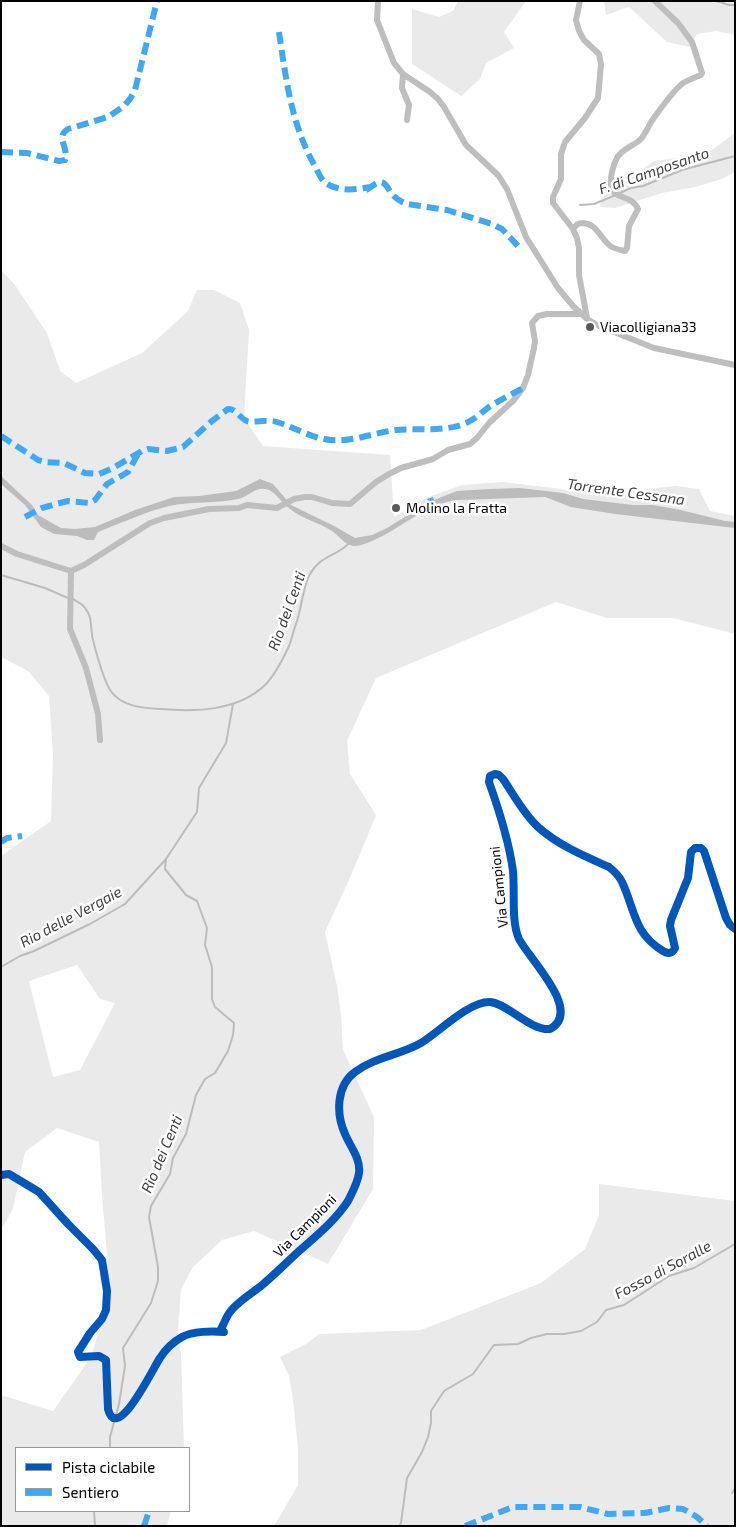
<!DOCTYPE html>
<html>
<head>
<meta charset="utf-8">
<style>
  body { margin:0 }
  #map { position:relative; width:736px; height:1527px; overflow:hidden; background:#fff; font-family:"Exo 2",sans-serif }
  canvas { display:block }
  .frame { position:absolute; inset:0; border:2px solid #000; pointer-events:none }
  .legend { position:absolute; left:15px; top:1447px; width:175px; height:65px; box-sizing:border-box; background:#fff; border:1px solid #999; margin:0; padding:6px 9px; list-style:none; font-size:15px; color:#000 }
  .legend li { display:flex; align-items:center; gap:10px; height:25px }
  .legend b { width:25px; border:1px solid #999 }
</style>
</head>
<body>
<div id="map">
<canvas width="736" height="1527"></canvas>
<div class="frame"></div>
<ul class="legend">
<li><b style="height:6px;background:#0057b8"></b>Pista ciclabile</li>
<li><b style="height:6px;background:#3fa9f5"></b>Sentiero</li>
</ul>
</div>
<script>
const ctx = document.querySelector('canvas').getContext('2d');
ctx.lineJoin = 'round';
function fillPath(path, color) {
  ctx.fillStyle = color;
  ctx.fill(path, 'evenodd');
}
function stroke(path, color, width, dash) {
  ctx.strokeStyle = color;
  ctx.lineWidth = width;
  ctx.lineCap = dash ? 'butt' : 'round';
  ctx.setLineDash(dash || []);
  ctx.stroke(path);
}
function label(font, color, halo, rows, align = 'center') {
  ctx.font = font + ' "Exo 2",sans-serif';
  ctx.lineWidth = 5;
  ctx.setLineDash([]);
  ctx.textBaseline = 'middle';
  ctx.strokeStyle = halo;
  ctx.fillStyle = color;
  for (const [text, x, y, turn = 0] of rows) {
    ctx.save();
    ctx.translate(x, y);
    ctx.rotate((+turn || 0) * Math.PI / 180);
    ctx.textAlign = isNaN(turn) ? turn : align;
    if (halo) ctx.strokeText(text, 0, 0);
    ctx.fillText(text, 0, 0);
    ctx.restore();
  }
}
fillPath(new Path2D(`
  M458 1H526L504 32 514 48 486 63 480 79 461 96 412 64V9L439 17 453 11Z
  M604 1H735V35L716 31 697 34 690 47 667 42 629 7 606 15Z
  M735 133V172L722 179 695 187 662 193 615 208 600 207 601 198 654 161 685 157 713 149Z
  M1 270 15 285 47 333 60 371 76 383 142 353 188 311 197 290H214L240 303 249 330 244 418 263 446 390 455 394 517 426 498 462 485 502 482 554 488 593 495 675 486 699 489 710 511 735 516V634L673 618H607L556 602 376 678 347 741 350 774 376 815 353 871 325 932 337 986 341 1015 343 1050 374 1117 373 1189 328 1264 254 1231 222 1240 193 1267 181 1289 178 1329 181 1354 184 1448H16V1511H171L167 1526H1V1395L53 1411 91 1357 105 1309 108 1266 102 1195 99 1142 57 1128 25 1152 13 1209 1 1230V856L51 821 53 756 49 696 28 671 1 657ZM77 965 100 999 115 1003 80 1070 53 1077 29 981Z
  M599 1184 735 1201V1526H274L298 1485V1448L293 1400 289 1376 280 1357 306 1344 319 1334 421 1330 541 1283 585 1249 599 1215Z`), '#eaeaea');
fillPath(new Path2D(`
  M1 476 32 505 38 515 61 528 75 529 95 527 135 510 174 497 199 496 236 491 260 479 273 484 291 505 334 526 355 538 372 535 387 528 429 502 457 491 489 489 520 488 563 493 583 499 633 505H653L681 510 725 521 735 522V528L615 514 571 507 545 497 458 500C426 503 401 529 372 541 367 543 360 546 354 546 345 545 339 536 332 531 319 522 301 519 289 508 282 503 277 494 269 490 256 485 249 497 238 499 215 504 192 501 169 506 145 512 121 523 98 532L94 540H87L77 536 54 534 41 527 25 505 1 484Z`), '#bcbcbc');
stroke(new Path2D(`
  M716 1 729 5H735
  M620 193 631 188 643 186 682 170 735 156
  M580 205 594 204 616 195
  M1 575 45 588 68 598
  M73 599C77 602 82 603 85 608 93 617 90 629 93 640 97 656 102 676 110 690 121 707 144 708 161 709 196 712 238 711 265 685 275 675 283 659 289 646 292 638 294 629 297 621 301 609 304 583 310 574 321 554 339 556 350 542
  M1 967 20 956 34 951 90 924 125 904 166 859
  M110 1448V1437L119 1404 125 1366 123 1348 151 1303 158 1281V1267L149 1217 151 1206 170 1174 173 1158 186 1134 196 1095 205 1079 215 1073 228 1051 233 1035 234 1023 215 1007 212 999V967L205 945 207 928 197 901 186 895 165 869 166 859 197 812 199 788 226 743 233 704
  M732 1493 735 1488
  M94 1511 95 1526
  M399 1526 401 1523 407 1478 422 1452 428 1437 431 1423V1411L444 1391 473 1374 494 1345 518 1344 531 1338 547 1334H564L581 1331 597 1322 606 1310 624 1305 669 1276 694 1268 735 1244`), '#bcbcbc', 2);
stroke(new Path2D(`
  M378 1 377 20 394 63 403 74 430 92 438 99 444 107 466 145 498 175 507 189 526 237 558 288 573 306 587 319 599 326 654 348 735 365
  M580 1 576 20 579 31 584 40 599 54 601 64 598 98 585 118 565 142 561 154V179L553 197V203L573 229 577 238 579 248V275L587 318
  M403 74 402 88 409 105 407 120
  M573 229C576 225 578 223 583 223 596 224 599 235 607 243 611 248 619 250 625 251L627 248 629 226 638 209C632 194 612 200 611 185 610 177 613 165 617 158 621 149 634 146 641 139 645 134 648 128 651 122 658 112 674 90 683 83 689 80 695 77 701 75L702 73 692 42 678 23 655 1
  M1 546 17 554 71 571 84 565 150 523 164 518 209 509 239 508 247 505 277 508 294 499 305 497H312L332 503 350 504 376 482 389 474 401 468 433 459 448 450 470 444 477 438 489 423 514 400 523 388 528 375 534 348 535 341 532 323 538 316 547 314H582
  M71 571 70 629 86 668 98 714 100 740
  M1 1175 9 1174 39 1192 68 1224 93 1249 102 1260 107 1291 106 1310 102 1319 90 1333 78 1352 80 1357 99 1356 106 1360 108 1409C117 1445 154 1366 160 1358 165 1350 173 1342 182 1337 192 1331 213 1331 224 1332L221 1329C224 1324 226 1317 230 1312 236 1303 252 1293 261 1286 274 1275 286 1263 298 1252 315 1237 335 1221 348 1201 352 1193 358 1182 359 1173 361 1159 350 1146 345 1134 336 1114 336 1086 355 1072 375 1057 400 1055 421 1043 438 1033 468 1002 489 1002 506 1002 530 1031 550 1029 583 1011 530 960 519 939 511 922 515 890 513 871 509 841 499 810 489 782L490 776 495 774 499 775 503 779C514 795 523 813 538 827 558 845 584 856 609 867 614 871 619 875 622 882 635 909 633 933 663 951 668 954 672 954 675 948L670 926 671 920 688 878 691 852 695 848H701L704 851 726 918 730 925 735 929`), '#bebebe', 6);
stroke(new Path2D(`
  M279 32C286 79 291 125 316 168 319 174 322 182 329 185 342 192 358 189 371 187
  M1 152 27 153 59 161 65 160C69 147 55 137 68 129L108 117 124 106 130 99 135 90 157 1
  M366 190C370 188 375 183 380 182 386 182 388 189 391 193 395 198 401 202 407 204L447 210 492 224 502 229 518 246
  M1 436 38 460 45 462 64 463 85 473 99 474 113 468 142 451 148 449 167 451 183 447 212 421 228 409C237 409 239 418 247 421 254 423 267 419 277 422 293 427 308 436 324 439 348 444 372 433 396 430 419 428 442 432 464 424 474 420 481 413 489 407 500 400 512 394 523 388
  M430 498 433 506
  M25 517 42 508 60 503 68 501 89 503 95 500 107 484 128 472 138 454
  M1 842 7 838 22 836
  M144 1526 149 1511
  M465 1526 513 1507H580L608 1514 645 1513 669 1508 683 1509 697 1517 707 1526`), '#3fa9f5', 6, [12, 6]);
stroke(new Path2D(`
  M1 1175 9 1174 39 1192 68 1224 93 1249 102 1260 107 1291 106 1310 102 1319 90 1333 78 1352 80 1357 99 1356 106 1360 108 1409C117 1445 154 1366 160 1358 165 1350 173 1342 182 1337 192 1331 213 1331 224 1332L221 1329C224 1324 226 1317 230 1312 236 1303 252 1293 261 1286 274 1275 286 1263 298 1252 315 1237 335 1221 348 1201 352 1193 358 1182 359 1173 361 1159 350 1146 345 1134 336 1114 336 1086 355 1072 375 1057 400 1055 421 1043 438 1033 468 1002 489 1002 506 1002 530 1031 550 1029 583 1011 530 960 519 939 511 922 515 890 513 871 509 841 499 810 489 782L490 776 495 774 499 775 503 779C514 795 523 813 538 827 558 845 584 856 609 867 614 871 619 875 622 882 635 909 633 933 663 951 668 954 672 954 675 948L670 926 671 920 688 878 691 852 695 848H701L704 851 726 918 730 925 735 929`), '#0057b8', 8);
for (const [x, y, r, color] of [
  [590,327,5,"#595959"],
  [396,508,5,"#595959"]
]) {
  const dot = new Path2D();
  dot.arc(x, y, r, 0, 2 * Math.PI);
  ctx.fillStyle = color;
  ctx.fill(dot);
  stroke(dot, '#fff', 2);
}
label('14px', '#000', '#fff', [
  ["Viacolligiana33",600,327],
  ["Molino la Fratta",406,508]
], 'left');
label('14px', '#000', '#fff', [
  ["Via Campioni",499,887,-96],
  ["Via Campioni",305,1226,-45]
]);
label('italic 15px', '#404040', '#fff', [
  ["F. di Camposanto",654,171,-19],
  ["Torrente Cessana",626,492,8],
  ["Rio dei Centi",287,611,-70],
  ["Rio delle Vergaie",71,917,-28],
  ["Rio dei Centi",162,1154,-67],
  ["Fosso di Soralle",663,1270,-28]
]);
</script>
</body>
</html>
